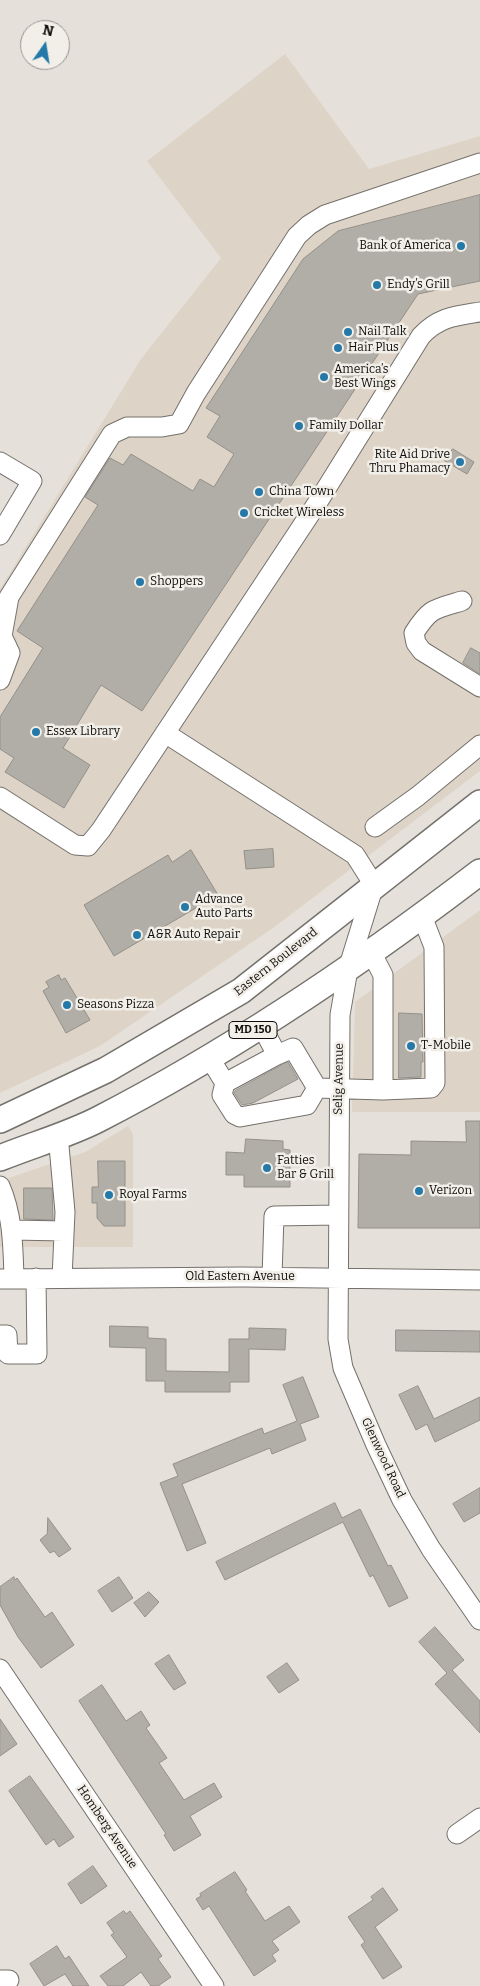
<!DOCTYPE html>
<html>
<head>
<meta charset="utf-8">
<style>
  body { margin:0 }
  #map { position:relative; width:480px; height:1986px; overflow:hidden; background:#e5e1da; font-family:Bitter,serif }
  canvas { display:block }
  .north { position:absolute; left:20px; top:20px; width:50px; height:50px; box-sizing:border-box; background:#f2eee8; border:1px solid #979490; border-radius:50%; rotate:13deg; font-size:14px; font-weight:700; line-height:20px; text-align:center; color:#0e0d0b }
  .north::after { content:''; display:block; margin:auto; width:18px; height:22px; background:#2479a9; clip-path:polygon(50% 0,100% 100%,50% 72%,0 100%) }
</style>
</head>
<body>
<div id="map">
<canvas width="480" height="1986"></canvas>
<div class="north">N</div>
</div>
<script>
const ctx = document.querySelector('canvas').getContext('2d');
ctx.lineJoin = 'round';
function fillPath(path, color) {
  ctx.fillStyle = color;
  ctx.fill(path, 'evenodd');
}
function stroke(path, color, width, dash) {
  ctx.strokeStyle = color;
  ctx.lineWidth = width;
  ctx.lineCap = dash ? 'butt' : 'round';
  ctx.setLineDash(dash || []);
  ctx.stroke(path);
}
function label(font, color, halo, rows, align = 'center') {
  ctx.font = font + ' Bitter,serif';
  ctx.lineWidth = 5;
  ctx.setLineDash([]);
  ctx.textBaseline = 'middle';
  ctx.strokeStyle = halo;
  ctx.fillStyle = color;
  for (const [text, x, y, turn = 0] of rows) {
    ctx.save();
    ctx.translate(x, y);
    ctx.rotate((+turn || 0) * Math.PI / 180);
    ctx.textAlign = isNaN(turn) ? turn : align;
    if (halo) ctx.strokeText(text, 0, 0);
    ctx.fillText(text, 0, 0);
    ctx.restore();
  }
}
fillPath(new Path2D(`
  M285 54 369 169 480 136V771L273 928 100 1046 0 1093V589L141 359 221 258 147 161Z
  M480 910V1112H352L355 1002Z
  M128 1126 133 1134V1247H0V1181L85 1152Z`), '#ddd4c7');
const building = new Path2D(`
  M480 195V281L418 294 142 711 101 685 63 748 90 765 64 808 5 772 14 758 0 749V717L43 648 17 631 98 505 85 497 110 458 123 465 131 454 193 491 200 479 214 487 234 454 207 437 220 416 206 408 303 259 338 231Z
  M453 449 474 462 467 474 445 461Z
  M471 648 480 653V674L463 663Z
  M273 849 274 867 246 869 244 851Z
  M191 850 218 895 114 956 84 905 168 855 172 862Z
  M59 975 61 980 65 978 90 1020 66 1033 43 991 49 987 46 982Z
  M399 1013 422 1014 423 1062H421V1077L399 1078Z
  M288 1062 298 1079 253 1103 242 1105 234 1093 235 1091Z
  M466 1121H480V1228H358L359 1154 411 1155V1141L466 1142Z
  M246 1139 283 1141V1149L290 1150V1187H244V1175H226V1152L244 1153Z
  M98 1161H125V1226H104L97 1218V1203H92V1187H98Z
  M24 1188H52L53 1220 24 1219Z
  M110 1326 148 1327V1338L166 1339V1371L229 1372V1339H249V1328L286 1329 285 1350 249 1349V1382H230V1392H165V1381H146V1348L110 1347Z
  M396 1330 480 1331V1352L396 1351Z
  M303 1377 319 1417 300 1424 306 1440 272 1454 270 1448 182 1484 206 1543 187 1551 160 1483 178 1476 173 1464 262 1428 264 1434 297 1421 283 1385Z
  M418 1386 434 1419 480 1397V1420L435 1442 427 1424 416 1430 399 1395Z
  M480 1488V1513L464 1522 453 1504Z
  M335 1503 342 1518 360 1509 388 1566 391 1565 408 1598 389 1607 373 1575 370 1577 343 1522 225 1580 216 1562Z
  M48 1518 71 1549 59 1557 54 1551 50 1553 40 1540 47 1534Z
  M14 1577 15 1580 17 1578 45 1617 52 1612 74 1645 41 1668 18 1637 0 1605V1587Z
  M119 1577 133 1598 112 1612 98 1591Z
  M149 1592 159 1602 145 1617 134 1603Z
  M435 1627 464 1660 452 1670 480 1701V1733L435 1684 447 1673 419 1642Z
  M169 1655 186 1683 174 1690 155 1664Z
  M287 1663 299 1680 279 1693 267 1677Z
  M102 1685 126 1721 141 1711 150 1725 146 1728 167 1758 159 1763 184 1800 214 1783 222 1797 190 1816 201 1835 174 1851 164 1835 166 1834 79 1701Z
  M0 1719 17 1744 0 1756Z
  M30 1776 74 1837 59 1847 54 1839 46 1845 9 1791Z
  M93 1866 107 1886 81 1904 68 1884Z
  M235 1872 247 1890 245 1891 265 1921 289 1906 300 1922 272 1941 279 1950 272 1955 276 1961 254 1976 209 1906 203 1910 196 1899 201 1896 200 1894Z
  M383 1888 398 1910 375 1927 402 1967 383 1979 361 1945 365 1942 348 1917 373 1900 371 1897Z
  M124 1911 126 1914 130 1911 162 1956 158 1959 171 1977 158 1986H151L141 1972 123 1986H108L100 1976 127 1957 111 1935 114 1933 107 1923Z
  M57 1946 65 1959 69 1956 89 1986H73L65 1974 44 1986 30 1964Z`);
fillPath(building, '#b1ada7');
stroke(building, '#94908a', 1);
const minor = new Path2D(`
  M0 462 32 481 0 535
  M462 601C434 609 430 608 414 633L416 643 422 651 480 687
  M0 680 10 653 2 636 9 597 112 434 127 427H162L179 424 196 393 297 236 309 225 325 215 480 163
  M165 733 355 855 374 885 348 969 340 1015 338 1339 343 1368 376 1445 402 1500 431 1549 480 1620
  M0 797 75 845 88 846 101 830 316 505 421 336C439 317 455 316 480 312
  M375 827 418 796 480 745
  M371 952 383 975V1090L431 1088 435 1083 434 947 422 916
  M277 1055 293 1048 317 1088 383 1090
  M209 1057 225 1083 277 1055 261 1025
  M225 1083 222 1095 234 1114 240 1117 307 1105 317 1088
  M58 1135 65 1212 62 1278
  M0 1186C13 1216 13 1247 14 1278
  M12 1230 64 1231
  M272 1277 274 1216 338 1215
  M0 1279 243 1277 480 1280
  M0 1335H7L8 1354H37L36 1278
  M0 1669 214 1986
  M457 1834 480 1818
  M0 1980H9`);
const major = new Path2D(`
  M0 1120 106 1070 241 991 480 803
  M0 1158C32 1145 68 1135 99 1119 233 1050 360 964 480 872`);
stroke(minor, '#74706b', 21);
stroke(major, '#74706b', 28);
stroke(minor, '#fff', 19);
stroke(major, '#fff', 25);
for (const [x, y, r, color] of [
  [461,246,5,"#2479a9"],
  [377,285,5,"#2479a9"],
  [348,332,5,"#2479a9"],
  [338,348,5,"#2479a9"],
  [324,377,5,"#2479a9"],
  [299,426,5,"#2479a9"],
  [460,462,5,"#2479a9"],
  [259,492,5,"#2479a9"],
  [244,513,5,"#2479a9"],
  [140,582,5,"#2479a9"],
  [36,732,5,"#2479a9"],
  [185,907,5,"#2479a9"],
  [137,935,5,"#2479a9"],
  [67,1005,5,"#2479a9"],
  [411,1046,5,"#2479a9"],
  [267,1168,5,"#2479a9"],
  [419,1191,5,"#2479a9"],
  [109,1195,5,"#2479a9"]
]) {
  const dot = new Path2D();
  dot.arc(x, y, r, 0, 2 * Math.PI);
  ctx.fillStyle = color;
  ctx.fill(dot);
  stroke(dot, '#f2eee8', 2);
}
for (const [x, y, w] of [
  [253,1030,48]
]) {
  const box = new Path2D();
  box.roundRect(x - w / 2, y - 8.5, w, 17, 4);
  ctx.fillStyle = '#f2eee8';
  ctx.fill(box);
  stroke(box, '#0e0d0b', 1);
}
label('bold 11px', '#0e0d0b', null, [
  ["MD 150",253,1030]
]);
label('12px', '#0e0d0b', '#f2eee8', [
  ["Bank of America",451,246,"right"],
  ["Endy’s Grill",387,285],
  ["Nail Talk",358,332],
  ["Hair Plus",348,348],
  ["America’s",334,370],
  ["Best Wings",334,384],
  ["Family Dollar",309,426],
  ["Rite Aid Drive",450,455,"right"],
  ["Thru Phamacy",450,469,"right"],
  ["China Town",269,492],
  ["Cricket Wireless",254,513],
  ["Shoppers",150,582],
  ["Essex Library",46,732],
  ["Advance",195,900],
  ["Auto Parts",195,914],
  ["A&R Auto Repair",147,935],
  ["Seasons Pizza",77,1005],
  ["T-Mobile",421,1046],
  ["Fatties",277,1161],
  ["Bar & Grill",277,1175],
  ["Verizon",429,1191],
  ["Royal Farms",119,1195]
], 'left');
label('12px', '#0e0d0b', '#f2eee8', [
  ["Eastern Boulevard",276,962,-38],
  ["Selig Avenue",339,1079,-89],
  ["Old Eastern Avenue",240,1277],
  ["Glenwood Road",383,1458,65],
  ["Homberg Avenue",107,1827,56]
]);
</script>
</body>
</html>
